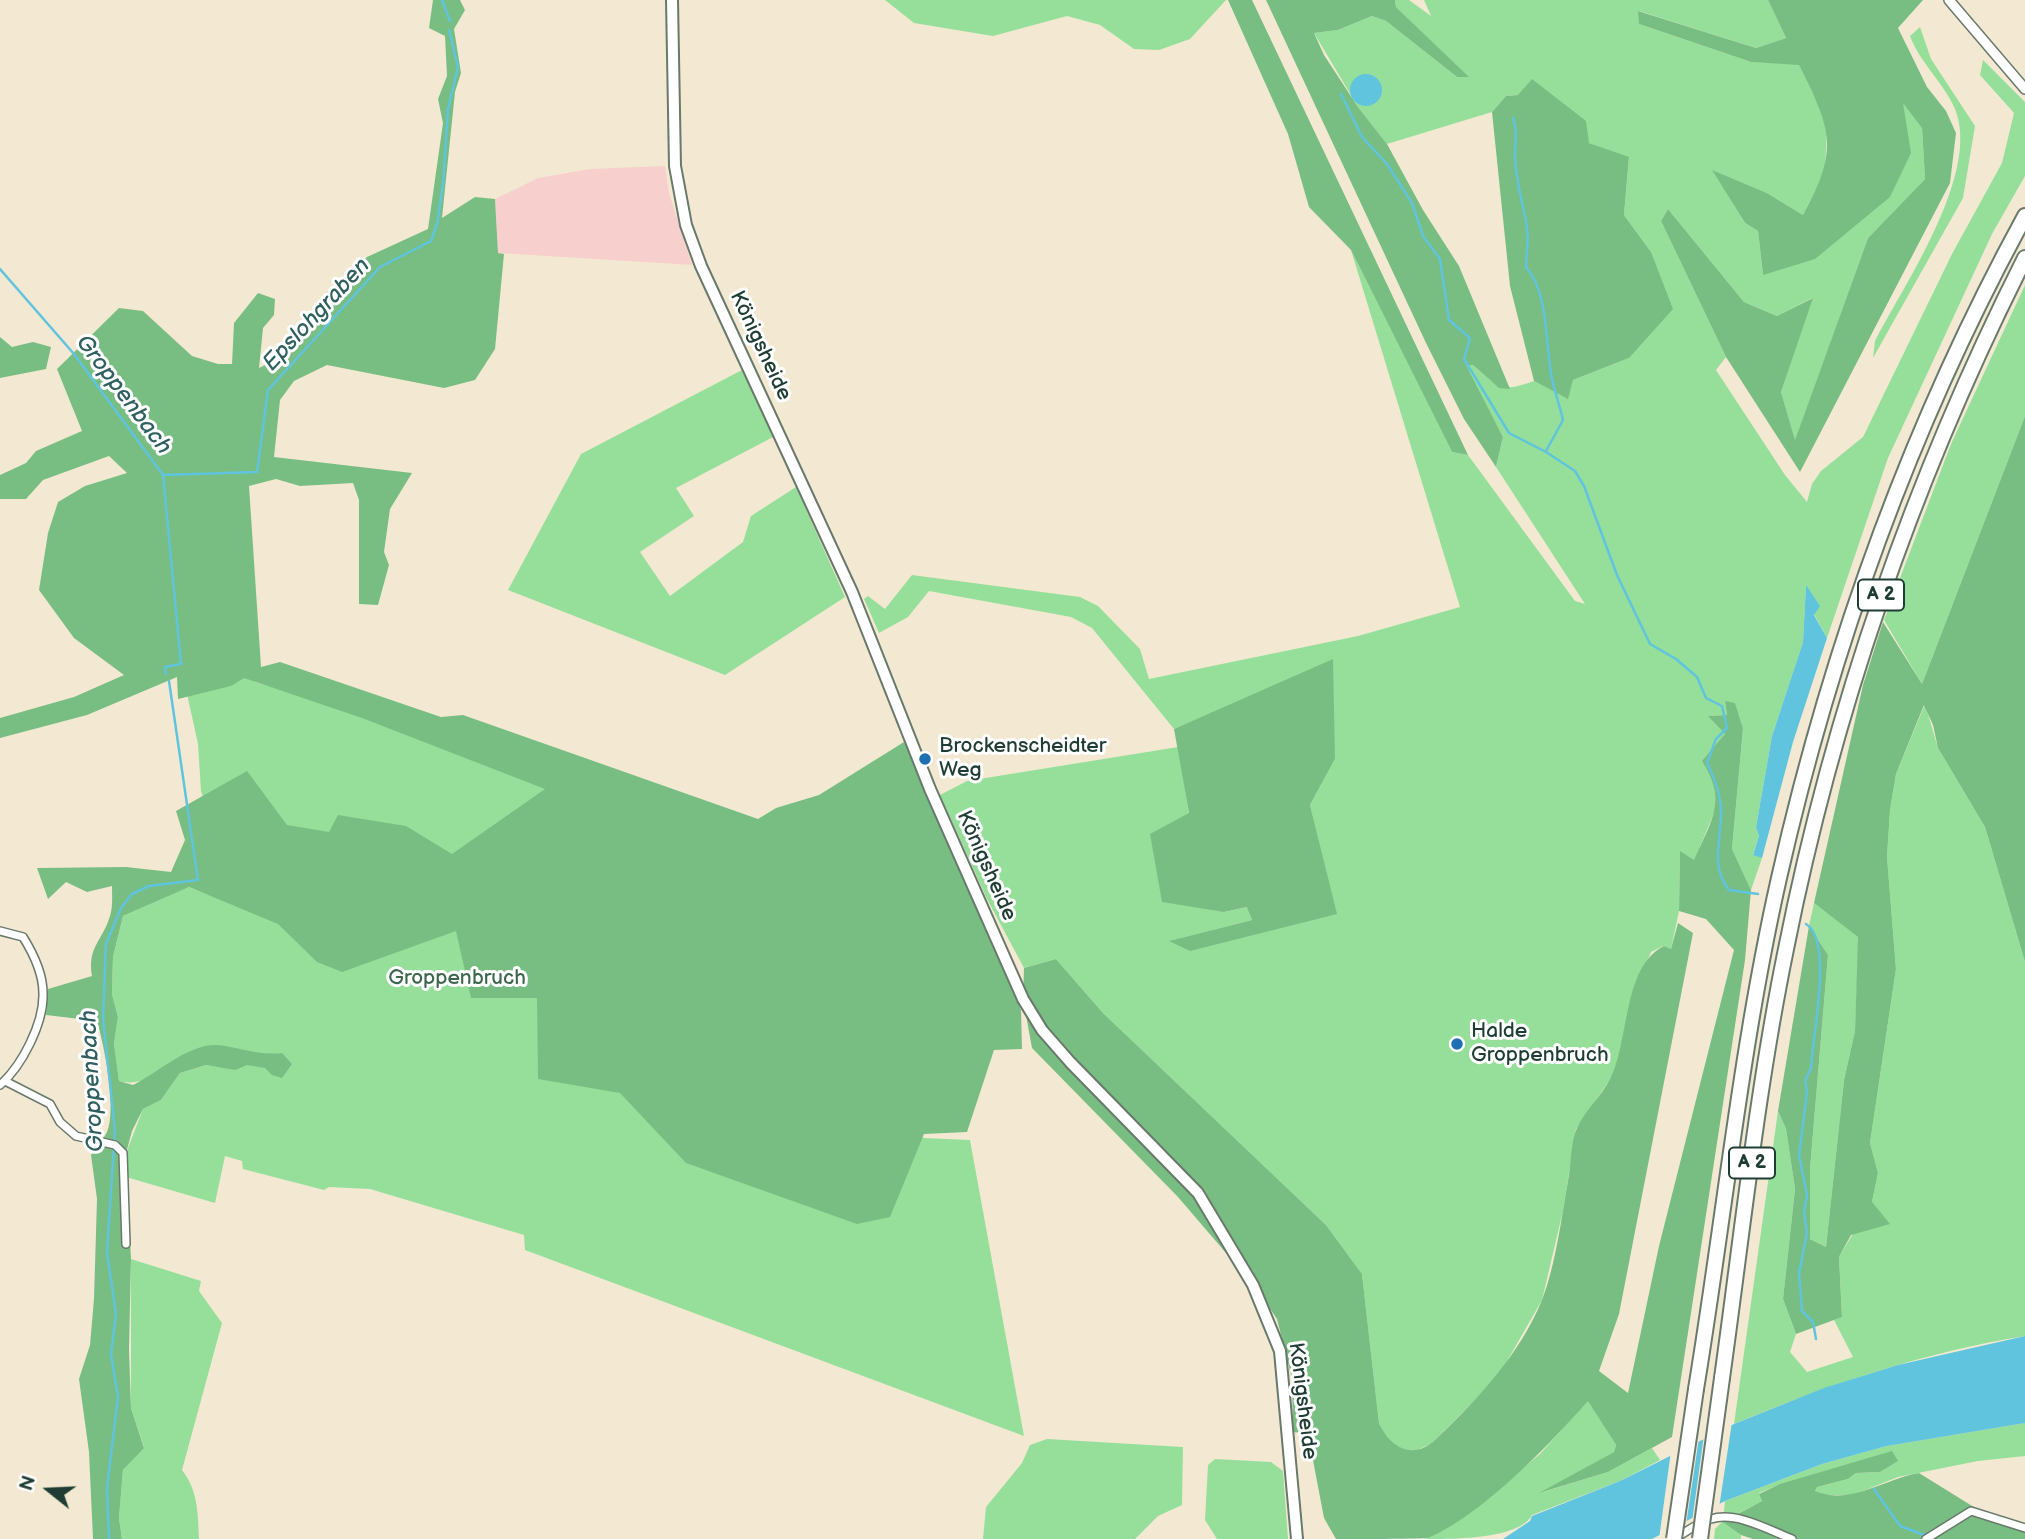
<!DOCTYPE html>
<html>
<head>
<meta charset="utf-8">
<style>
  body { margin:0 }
  #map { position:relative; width:2025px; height:1539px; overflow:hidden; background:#f3e9d2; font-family:"Balsamiq Sans",sans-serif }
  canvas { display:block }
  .north { position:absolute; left:14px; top:1455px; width:70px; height:70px; -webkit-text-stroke:5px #fff; paint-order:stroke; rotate:288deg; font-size:19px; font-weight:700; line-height:28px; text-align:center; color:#1f3d34 }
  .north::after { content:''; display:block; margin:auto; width:24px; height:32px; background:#1f3d34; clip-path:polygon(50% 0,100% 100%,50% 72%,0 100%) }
</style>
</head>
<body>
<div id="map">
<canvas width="2025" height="1539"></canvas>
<div class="north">N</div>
</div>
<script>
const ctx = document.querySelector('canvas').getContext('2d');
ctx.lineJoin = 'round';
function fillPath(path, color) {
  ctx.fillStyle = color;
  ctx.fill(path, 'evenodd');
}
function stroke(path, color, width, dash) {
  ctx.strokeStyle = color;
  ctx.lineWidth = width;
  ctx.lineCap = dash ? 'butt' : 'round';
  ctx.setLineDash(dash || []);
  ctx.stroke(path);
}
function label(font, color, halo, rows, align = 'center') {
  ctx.font = font + ' "Balsamiq Sans",sans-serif';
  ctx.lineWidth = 6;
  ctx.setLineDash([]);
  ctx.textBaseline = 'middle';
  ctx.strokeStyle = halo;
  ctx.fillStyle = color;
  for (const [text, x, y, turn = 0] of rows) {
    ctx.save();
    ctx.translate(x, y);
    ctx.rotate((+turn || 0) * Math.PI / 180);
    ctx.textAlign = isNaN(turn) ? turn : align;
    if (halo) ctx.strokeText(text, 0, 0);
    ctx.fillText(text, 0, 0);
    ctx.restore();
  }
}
fillPath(new Path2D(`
  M665 166 669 193 692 265 498 253 495 199 538 178 590 169Z`), '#f7d0cd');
fillPath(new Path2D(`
  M885 0H1226L1190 39 1159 50 1134 49 1100 25 1067 16 993 36 914 23Z
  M1395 0H1409L1431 16 1424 0H1768L1786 38 1756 48 1639 11V24L1751 62 1799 64 1827 123 1825 173 1803 215 1767 193 1713 171 1745 223 1758 231 1763 275 1903 102 1922 127 1925 179 1868 238 1795 441 1781 392 1812 298 1777 316 1744 302 1668 209 1661 221 1726 357 1716 370 1785 475 1807 502 1812 484 1821 471 1863 437 1952 254 2002 163 2014 113 1980 75 1983 60 2025 102V176L1992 234 1888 458 1827 638 1814 614 1806 586 1803 642 1772 736 1756 827 1759 836 1753 854 1762 858 1751 890 1732 849 1743 729 1725 701 1727 715 1709 716 1725 734 1714 780 1716 808 1694 861 1680 852 1679 911 1671 949 1663 946 1651 952 1630 1005 1619 1059 1609 1081 1576 1129 1563 1211 1542 1300 1498 1377 1431 1444 1415 1451 1400 1449 1385 1437 1379 1423 1362 1274 1326 1225 1103 1013 1056 959 1024 968 987 899 940 795 967 781 1178 747 1189 814 1224 912 1248 907 1252 920 1170 941 1336 914 1310 805 1335 759 1227 707 1174 729 1092 628 1071 617 929 591 908 617 879 633 864 599 868 596 885 609 912 575 1080 597 1098 606 1140 649 1149 679 1358 636 1460 607 1351 250 1452 452 1468 455 1575 601 1585 604 1496 467 1503 437 1465 365H1473C1499 388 1500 393 1534 381L1567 398 1573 380 1629 358 1651 252 1624 215 1629 158 1589 143 1518 95 1506 96 1492 112 1387 144 1358 107 1314 33 1338 30 1372 16 1386 21 1457 77H1468L1396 7Z
  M1920 27 1931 59 1975 126 1963 198 1873 358 1875 341C1905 283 1981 173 1955 109 1944 83 1920 63 1910 36Z
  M2025 285V416L1922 684 1884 620 1951 444Z
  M742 370 775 436 676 488 694 516 640 552 670 596 743 542 751 516 796 487 845 597 725 675 508 590 581 454Z
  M248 486 255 682 632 798 903 1125 924 1138 970 1140 1024 1436 525 1250 524 1235 370 1189 329 1187 324 1190 243 1169 242 1161 225 1156 215 1203 126 1177 125 1156 143 1109 161 1100 180 1073 206 1065 236 1069 235 1049C175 1036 161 1092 119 1081L114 1045 118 1017 112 994 113 957 123 916 188 887 223 900 208 812 201 791 198 744 184 680Z
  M1925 704 1938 748 1985 827 2025 962V1336C1925 1352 1828 1385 1734 1424L1778 1111 1786 1129 1795 1189 1783 1299 1796 1334 1790 1352 1807 1372 1853 1357 1834 1320 1842 1316 1839 1257 1872 1202 1878 1173 1870 1143 1896 969 1887 857 1890 810 1896 774Z
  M1814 903 1859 937 1855 1031 1844 1080 1826 1247 1810 1239V1169L1828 955 1809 926Z
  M131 1259 201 1281 199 1291 222 1323 182 1470C198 1490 198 1514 199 1539H122L119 1518 123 1470 144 1447 131 1408Z
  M1588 1400 1616 1445 1614 1452 1543 1492 1608 1472 1652 1448 1660 1460 1620 1481 1532 1515C1519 1539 1455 1539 1426 1539L1467 1514 1540 1454Z
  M2025 1423V1456L1978 1461 1898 1477 1853 1495H1824L1815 1491 1817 1487 1848 1479 1856 1473 1880 1472 1897 1461 1781 1484 1759 1493 1762 1501 1724 1521 1741 1535V1539H1714L1715 1529 1723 1521 1725 1501 1822 1464 1887 1446Z
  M1047 1439 1183 1447 1182 1505 1158 1516 1135 1539H983L986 1507 1022 1463 1030 1445Z
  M1215 1459 1271 1462 1283 1471 1288 1539H1217L1205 1520 1208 1465Z`), '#96df9b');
fillPath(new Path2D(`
  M433 0H460L465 10 454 29 461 73 455 92 442 218 475 197 495 199 498 253 504 254 495 349 475 380 444 388 327 365 294 381 280 400 274 457 412 473 390 509 384 552 389 565 378 605 359 604V500L353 483 300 486 276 479 249 486 261 667 280 662 441 717 463 715 758 819 776 808 819 795 904 742 1021 1010 1022 1049 994 1050 967 1132 924 1134 890 1217 857 1224 686 1163 620 1093 538 1079 537 998H471L456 931 342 972 317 962 278 924 189 887 123 916 113 957 112 994 118 1017 114 1044 119 1081 133 1085C157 1073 190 1043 217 1045 239 1047 258 1056 282 1053L292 1064 282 1078 272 1075 265 1068 247 1065 235 1070 206 1065 180 1073 161 1100 143 1109 132 1131 125 1157 131 1258 129 1350 131 1408 144 1448 123 1470 119 1518 122 1539H93L89 1452 79 1379 90 1345 94 1299 97 1199 91 1155C96 1148 103 1140 107 1132 117 1110 104 1044 97 1021L46 1015 48 989 92 976C87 947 103 940 110 916 113 907 112 895 112 886L87 892 66 882 48 899 37 868 126 867 171 872 185 840 176 811 247 771 287 825 329 832 338 815 406 826 452 854 545 789 362 718 244 678 231 686 178 699 177 677 87 715 0 738V718L74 697 124 675 74 638 39 590 48 533 58 502 85 486 127 473 109 456 43 480 26 499H0V475L26 463 36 451 82 431 57 369 119 308 143 311 192 356 218 364H232L234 323 258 293 275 299 274 315 263 328 259 368 283 356 326 293 367 257 428 229 443 123 438 99 447 76 445 36 429 28Z
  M1228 0H1252L1468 455 1452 452 1351 250 1309 207 1288 134Z
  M1266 0H1395L1396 7 1469 77H1457L1386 21 1372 16 1338 30 1314 33 1324 55 1358 107 1387 144 1423 210 1459 266 1510 389 1499 388 1473 365H1466L1503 437 1496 467 1464 419 1426 343Z
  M1768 0H1923L1898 28 1927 87 1946 111 1956 133 1950 183 1800 472 1726 357 1661 221 1668 209 1744 302 1777 316 1813 298 1781 392 1795 440 1868 238 1925 179 1922 128 1903 103 1911 153 1890 197 1815 259 1763 275 1758 231 1745 223 1712 170 1767 193 1803 215C1840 149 1831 129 1799 65L1751 62 1639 24 1638 11 1756 48 1786 38Z
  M1532 79 1586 121 1589 143 1629 157 1624 215 1651 252 1673 309 1629 358 1573 380 1568 399 1534 381 1510 286 1492 112 1506 96 1518 95Z
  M0 337 12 347 33 342 51 347 46 369 0 378Z
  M2025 416V962L1985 827 1938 748 1933 725 1924 705 1896 774 1890 810 1887 857 1896 969 1870 1143 1878 1173 1872 1202 1890 1224 1851 1235 1839 1257 1842 1317 1796 1334 1783 1299 1795 1189 1786 1129 1778 1111 1809 926 1828 955 1810 1169V1239L1826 1247 1844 1080 1855 1031 1858 937 1814 903 1863 685 1883 622 1922 684Z
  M1333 659 1335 759 1310 805 1337 914 1190 951 1169 941 1252 920 1247 907 1224 912 1162 902 1150 834 1189 813 1174 729Z
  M1725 701 1735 703 1743 729 1732 849 1751 890 1745 960 1672 1437 1608 1472 1539 1493 1614 1452 1616 1445 1588 1401C1550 1444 1481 1516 1428 1538 1413 1539 1355 1539 1336 1539L1324 1518 1308 1434 1293 1432 1292 1379 1277 1319 1256 1288 1178 1197 1032 1048 1023 999 1024 968 1056 959 1103 1013 1326 1225 1362 1274 1379 1423C1390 1448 1414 1461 1436 1439 1478 1399 1520 1354 1542 1300 1556 1264 1562 1214 1569 1175 1571 1161 1571 1141 1577 1128 1585 1110 1601 1097 1610 1079 1630 1041 1622 967 1664 946L1671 949 1678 923 1693 933 1619 1314 1599 1371 1628 1393 1659 1246 1734 950 1706 919 1679 911 1680 851 1694 860C1711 821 1728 801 1702 761L1725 734 1708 716 1727 715Z
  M1892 1451 1898 1461 1880 1472 1856 1473 1848 1479 1817 1487 1815 1491C1850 1506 1884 1479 1919 1473L1977 1509 2025 1526V1539H1753L1741 1535 1723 1522 1762 1501 1759 1494 1780 1484Z`), '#78be83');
fillPath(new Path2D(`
  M1350 90a16 16 0 1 1 32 0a16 16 0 1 1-32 0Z
  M1806 585 1820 606 1814 615 1827 638 1793 742 1762 858 1753 855 1759 836 1756 827 1772 736 1803 642Z
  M2025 1336V1423L1887 1446 1822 1464 1725 1501 1652 1539H1503L1530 1521 1532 1516 1620 1481 1734 1424 1824 1388 1898 1365Z`), '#60c4de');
fillPath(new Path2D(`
  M1732 1422 1719 1508 1692 1522 1704 1435Z
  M1699 1438 1686 1525 1659 1539 1671 1451Z`), '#f3e9d2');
stroke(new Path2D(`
  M442 0 450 21
  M1341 94 1362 137 1387 164 1412 203 1423 236 1440 259 1449 320 1470 338 1464 359 1509 433 1546 452 1575 471 1584 486 1617 575 1650 644 1676 659 1697 677 1706 698 1722 706 1727 728 1716 739 1707 763C1715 779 1722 798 1721 816 1720 843 1711 867 1729 890L1758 894
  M1513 118C1518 132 1515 141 1515 155 1515 180 1524 205 1527 229 1529 241 1526 255 1526 267 1547 290 1546 338 1550 367 1552 385 1559 402 1563 420L1546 451
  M0 269 74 354 163 475 181 664 165 667 166 674
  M163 475 257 472 268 390 380 267 431 241 437 224 443 184 448 109 458 67 449 30
  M1806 924C1834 941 1812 1038 1811 1068L1805 1081 1807 1092 1799 1155 1807 1195 1804 1213 1807 1233 1799 1273 1802 1311 1813 1322 1816 1339
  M1874 1489 1900 1526 1927 1536
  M109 1539 107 1488 118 1397 111 1354 116 1314 107 1252 115 1130 103 1019 106 944 121 908 132 894 149 886 198 880 169 681`), '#60c4de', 2.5);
const minor = new Path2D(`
  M0 931 23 937C33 953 43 973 43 993 44 1023 22 1066 0 1085
  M5 1081 50 1104 60 1122 76 1136 115 1145 123 1153 126 1244
  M1676 1538C1687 1531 1699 1522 1711 1519 1736 1511 1769 1530 1792 1539
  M1926 1539 1971 1511 2025 1528`);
const tertiary = new Path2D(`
  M1949 0 2025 89`);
const secondary = new Path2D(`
  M672 0 675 166 686 225 701 266 852 592 930 789 1023 999 1042 1030 1070 1062 1198 1193 1253 1285 1280 1351 1297 1539`);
const motorway = new Path2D(`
  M1722 1378C1742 1235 1757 1090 1786 949 1834 708 1914 478 2025 258
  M1696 1389C1724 1219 1741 1046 1779 878 1831 648 1912 423 2025 216`);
stroke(minor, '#69796b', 10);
stroke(tertiary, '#69796b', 12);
stroke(secondary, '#69796b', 14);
stroke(motorway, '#69796b', 18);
stroke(minor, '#fff', 7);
stroke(tertiary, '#fff', 9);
stroke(secondary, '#fff', 10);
stroke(motorway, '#fff', 14);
const motorwayBridge = new Path2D(`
  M1674 1539 1696 1389
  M1700 1539 1722 1378`);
stroke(motorwayBridge, '#69796b', 18, []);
stroke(motorwayBridge, '#fff', 14);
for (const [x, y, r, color] of [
  [925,759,7,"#1f6fb2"],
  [1457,1044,7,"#1f6fb2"]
]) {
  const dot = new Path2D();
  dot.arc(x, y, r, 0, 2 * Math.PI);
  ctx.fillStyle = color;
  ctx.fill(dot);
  stroke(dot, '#fff', 2.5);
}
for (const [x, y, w] of [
  [1881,595,46],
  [1752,1163,46]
]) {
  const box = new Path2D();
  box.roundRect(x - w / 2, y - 15.5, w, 31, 5);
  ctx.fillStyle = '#fff';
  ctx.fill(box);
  stroke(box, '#1f3d34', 2);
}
label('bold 19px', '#1f3d34', null, [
  ["A 2",1881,595],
  ["A 2",1752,1163]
]);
label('21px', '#1f3d34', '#fff', [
  ["Königsheide",760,346,65],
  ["Königsheide",986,866,66],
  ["Königsheide",1302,1401,83]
]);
label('21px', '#1f3d34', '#fff', [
  ["Brockenscheidter",939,747],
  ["Weg",939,771],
  ["Halde",1471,1032],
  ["Groppenbruch",1471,1056]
], 'left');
label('21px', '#3d664e', '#fff', [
  ["Groppenbruch",457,979]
]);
label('italic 23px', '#2f5f5e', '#fff', [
  ["Epslohgraben",317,315,-47],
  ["Groppenbach",123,395,53],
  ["Groppenbach",93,1081,-93]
]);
</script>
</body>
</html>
